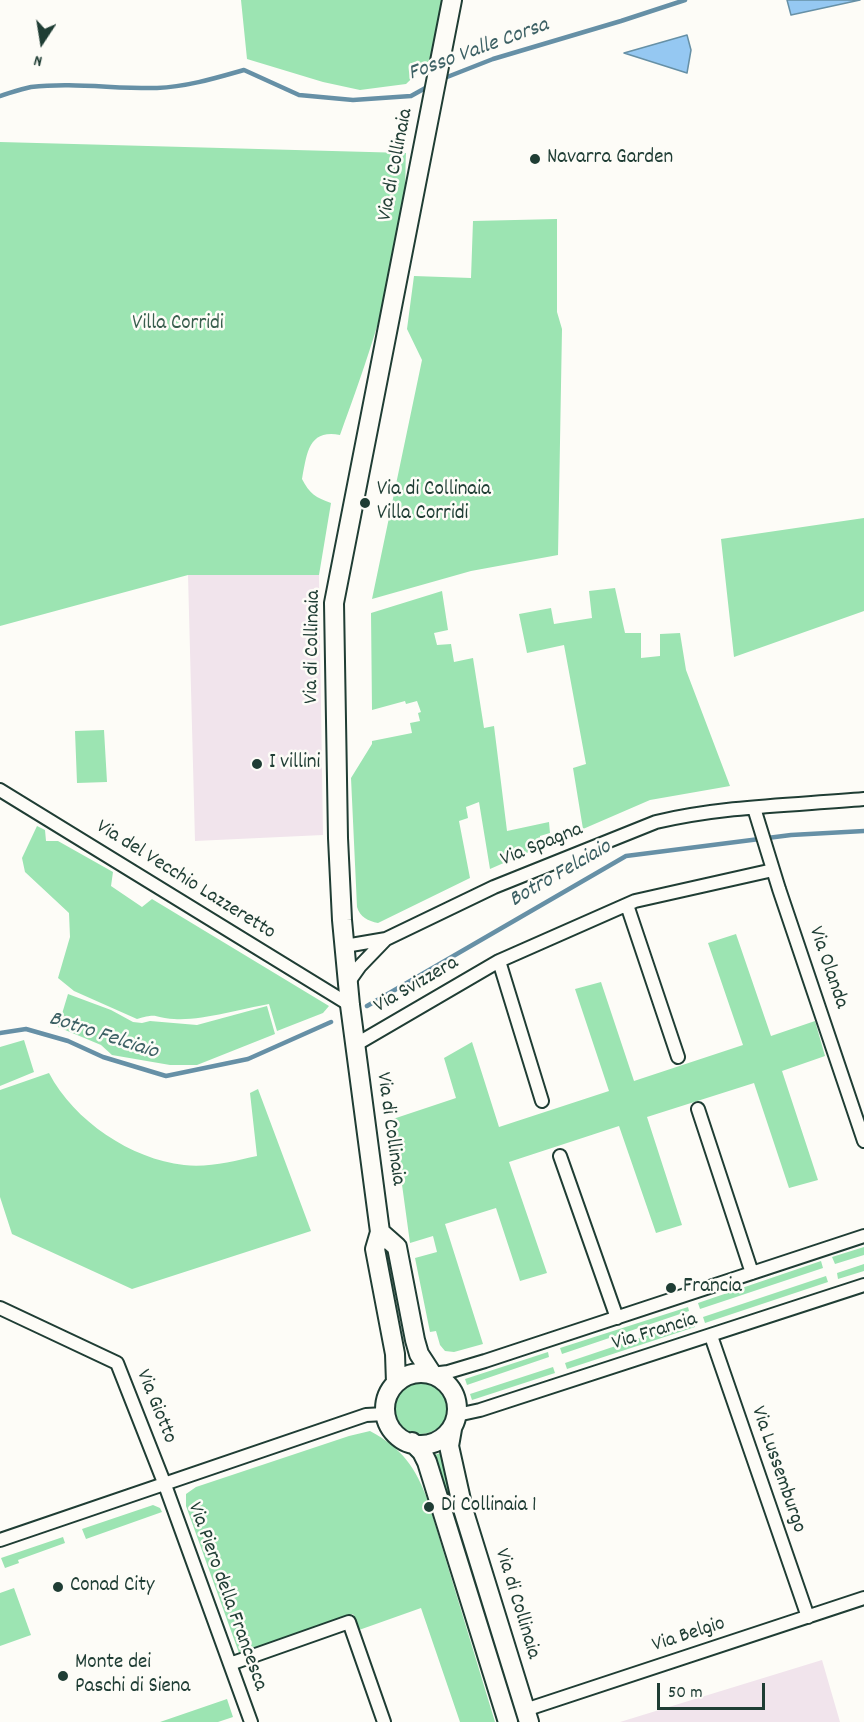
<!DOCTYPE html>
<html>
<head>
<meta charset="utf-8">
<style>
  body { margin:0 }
  #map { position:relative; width:864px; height:1722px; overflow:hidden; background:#fdfcf7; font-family:Dekko,sans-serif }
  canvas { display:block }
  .north { position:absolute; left:12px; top:12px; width:60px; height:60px; -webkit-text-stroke:4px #fdfcf7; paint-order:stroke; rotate:192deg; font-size:16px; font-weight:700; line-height:24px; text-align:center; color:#1f3d34 }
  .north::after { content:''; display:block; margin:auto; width:21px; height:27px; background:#1f3d34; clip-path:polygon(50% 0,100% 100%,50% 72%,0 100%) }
  .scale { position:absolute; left:657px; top:1683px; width:108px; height:27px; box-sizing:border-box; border:3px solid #1f3d34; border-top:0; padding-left:8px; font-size:18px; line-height:21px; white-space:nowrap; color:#1f3d34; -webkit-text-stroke:4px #fdfcf7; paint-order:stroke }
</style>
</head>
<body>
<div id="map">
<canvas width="864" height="1722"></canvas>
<div class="north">N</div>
<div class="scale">50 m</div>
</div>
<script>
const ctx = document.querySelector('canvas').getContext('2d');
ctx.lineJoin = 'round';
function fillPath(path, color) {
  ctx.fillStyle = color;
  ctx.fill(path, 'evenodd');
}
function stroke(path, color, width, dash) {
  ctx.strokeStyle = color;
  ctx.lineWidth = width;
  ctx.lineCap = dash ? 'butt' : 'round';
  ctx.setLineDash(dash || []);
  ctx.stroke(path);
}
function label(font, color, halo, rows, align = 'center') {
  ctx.font = font + ' Dekko,sans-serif';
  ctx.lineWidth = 5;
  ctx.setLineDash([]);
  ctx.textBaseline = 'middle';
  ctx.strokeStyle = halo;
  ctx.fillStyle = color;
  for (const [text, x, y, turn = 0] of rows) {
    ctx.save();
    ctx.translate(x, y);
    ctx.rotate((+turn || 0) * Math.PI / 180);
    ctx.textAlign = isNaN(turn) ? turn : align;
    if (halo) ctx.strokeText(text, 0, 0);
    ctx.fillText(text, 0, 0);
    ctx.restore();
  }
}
fillPath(new Path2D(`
  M188 575H319L323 835 195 841Z
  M822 1660 840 1722H620Z`), '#f1e4ec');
fillPath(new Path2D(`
  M241 0H447L436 55 406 84 360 90 323 82 247 59Z
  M0 142 406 153C405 171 406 190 404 208 394 284 366 364 340 435 308 429 307 454 302 479 309 493 316 498 331 503L319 575H188L0 626Z
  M557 219V312L562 329 558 555 471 571 372 599 422 360 407 329 414 276 471 278 473 221Z
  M864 518V611L734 657 721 539Z
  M615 588 625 633H641V658L660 656V634L680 633 686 670 730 786 650 800 583 829 573 768 586 764 564 645 527 653 519 614 551 608 554 624 592 618 589 591Z
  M442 591 448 630 434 633 437 645 451 644 454 662 473 658 484 728 494 726 507 831 549 822 550 833 540 836V847L490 869 479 802 466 807 468 818 459 821 470 878 378 923C368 921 360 917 357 907L351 778 372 744V741L412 733 410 723 420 721 418 713 421 712 417 701 406 704 405 701 372 710 371 613Z
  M104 730 107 782 77 783 75 731Z
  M37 826 45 830 46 841H58L113 872 111 886 142 907 152 899 329 1006 323 1013 277 1031 269 1004C241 1009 201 1021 174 1019 155 1018 158 1012 137 1019L74 991 58 978 70 937 69 913 25 872 22 858Z
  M736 934 771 1036 815 1021 825 1056 782 1071 818 1180 789 1188 754 1083 647 1117 682 1225 656 1233 619 1126 509 1162 547 1273 520 1281 496 1208 445 1224 483 1344 454 1352 445 1351 440 1345 436 1331 430 1332 415 1258 437 1252 433 1236 410 1243 393 1119 456 1098 444 1058 472 1042 499 1127 609 1091 575 989 601 982 634 1081 743 1045 708 943Z
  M68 994 111 1010 133 1022 142 1023 150 1021 197 1025 267 1006 275 1034 197 1065H170L112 1055 101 1045 58 1027Z
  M24 1040 34 1072 0 1086V1047Z
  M49 1073C74 1121 131 1159 184 1165 208 1168 234 1161 257 1156L250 1093 258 1089 311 1231 132 1289 12 1234 0 1197V1090Z
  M864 1247V1255L835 1264 832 1257Z
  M821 1261 823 1268 700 1309 698 1303Z
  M864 1264V1271L838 1279 837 1273Z
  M826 1276 828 1282 705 1323 703 1317Z
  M688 1307 689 1311 562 1354 560 1348Z
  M693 1320 695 1327 567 1369 565 1363Z
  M548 1352 549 1357 467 1385 465 1379Z
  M553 1367 555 1373 472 1400 470 1394Z
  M395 1408a26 26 0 1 1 52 0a26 26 0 1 1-52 0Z
  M370 1431C402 1448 416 1468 428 1501L495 1722H460L421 1608 359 1630 353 1614 239 1653 186 1506V1494L196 1487 349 1436Z
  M440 1453 454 1507 450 1509 432 1456Z
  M153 1505 160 1508 162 1512 86 1539 82 1529Z
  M457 1515 520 1722H515L452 1516Z
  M63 1537 65 1543 18 1560 19 1563 5 1568 1 1558Z
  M14 1588 31 1635 0 1646V1593Z
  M227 1699 233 1717 218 1722H160Z`), '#9ce4b2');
const water = new Path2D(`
  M787 0H860L791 15Z
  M687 35 691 50 687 73 624 53Z`);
fillPath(water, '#95c8f2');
stroke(water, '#6690a6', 1.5);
stroke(new Path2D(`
  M442 79 493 59 621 21 685 0
  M0 96C10 93 21 89 31 87 73 82 115 89 157 88 186 87 216 78 244 70L299 95 353 100 411 96 429 86
  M367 1006 626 856 791 835 864 831
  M0 1033 26 1029 68 1041 103 1057 166 1076 248 1059 331 1022`), '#6690a6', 4.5);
const street = new Path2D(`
  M0 790 350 1005
  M754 808 779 889 864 1141
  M627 905 678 1057
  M345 946 386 939 494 887 656 822C724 806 795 805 864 799
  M499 961 542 1101
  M348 983 360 966 386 939
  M355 1045 499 961 635 901 773 870
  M698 1109 752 1273
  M560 1156 617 1318
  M0 1308 117 1363 165 1485 251 1722
  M711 1336 808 1617
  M432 1374 448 1372 485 1361 864 1236
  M457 1415 480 1410 864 1285
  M0 1540 366 1415 385 1414
  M230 1664 349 1622 384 1722
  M525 1710 864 1598`);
const secondary = new Path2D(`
  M380 1232 397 1247 415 1340 419 1354 432 1374
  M385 1409a36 36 0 1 1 72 0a36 36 0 1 1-72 0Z
  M396 1383 395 1354 375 1249 380 1232 350 1005 342 920 338 838 334 603 452 0
  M452 1429 449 1446 463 1509 529 1722
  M412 1442 422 1452 427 1462 508 1722`);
stroke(street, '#1f3d34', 16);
stroke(secondary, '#1f3d34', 22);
stroke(street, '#fdfcf7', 12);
stroke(secondary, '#fdfcf7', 18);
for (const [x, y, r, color] of [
  [535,159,6,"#1f3d34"],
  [365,503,6,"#1f3d34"],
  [257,764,6,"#1f3d34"],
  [671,1288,6,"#1f3d34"],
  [429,1507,6,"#1f3d34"],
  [58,1587,6,"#1f3d34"],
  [63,1676,6,"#1f3d34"]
]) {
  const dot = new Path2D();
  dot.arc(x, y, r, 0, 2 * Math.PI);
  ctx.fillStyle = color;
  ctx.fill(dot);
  stroke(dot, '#fdfcf7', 2);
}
label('21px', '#1f3d34', '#fdfcf7', [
  ["Navarra Garden",547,159],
  ["Via di Collinaia",377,491],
  ["Villa Corridi",377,515],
  ["I villini",269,764],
  ["Francia",683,1288],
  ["Di Collinaia 1",441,1507],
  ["Conad City",70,1587],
  ["Monte dei",75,1664],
  ["Paschi di Siena",75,1688]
], 'left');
label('21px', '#1f3d34', '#fdfcf7', [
  ["Via di Collinaia",397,165,-79],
  ["Via di Collinaia",314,647,-89],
  ["Via Spagna",542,846,-22],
  ["Via del Vecchio Lazzeretto",185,881,32],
  ["Via Olanda",827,968,71],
  ["Via Svizzera",417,986,-30],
  ["Via di Collinaia",389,1129,82],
  ["Via Francia",655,1333,-17],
  ["Via Giotto",155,1407,68],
  ["Via Lussemburgo",777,1470,71],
  ["Via Piero della Francesca",226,1597,70],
  ["Via di Collinaia",516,1604,73],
  ["Via Belgio",689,1636,-18]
]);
label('21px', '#385e4d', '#fdfcf7', [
  ["Villa Corridi",178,325]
]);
label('italic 22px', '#3c6064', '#fdfcf7', [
  ["Fosso Valle Corsa",479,51,-20],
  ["Botro Felciaio",561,875,-30],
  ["Botro Felciaio",103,1037,18]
]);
</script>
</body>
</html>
